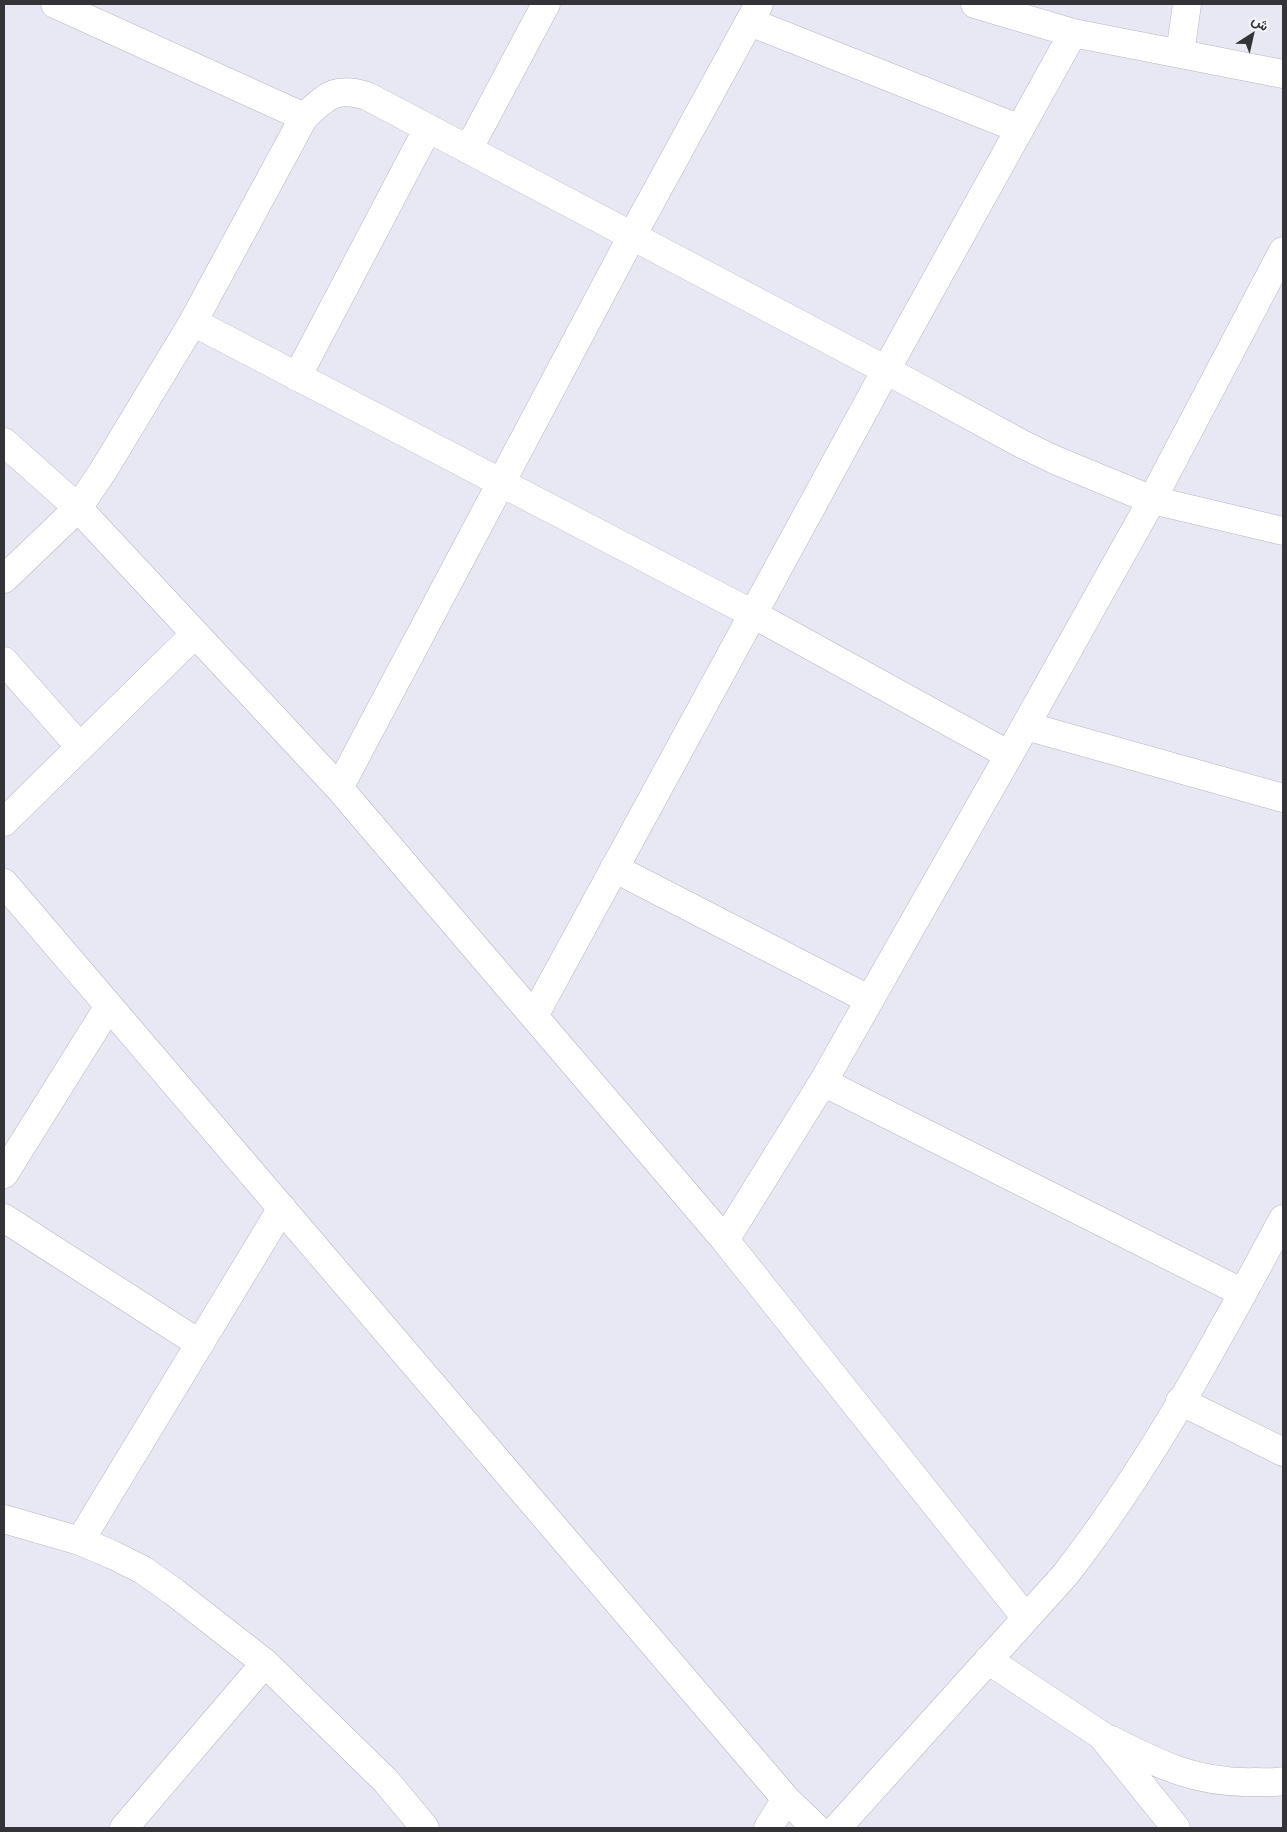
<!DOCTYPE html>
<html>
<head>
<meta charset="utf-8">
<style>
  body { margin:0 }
  #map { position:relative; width:1287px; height:1832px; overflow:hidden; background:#e8e8f4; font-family:Mulish,Vazirmatn,sans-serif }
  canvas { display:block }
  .frame { position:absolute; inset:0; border:5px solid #343438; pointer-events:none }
  .north { position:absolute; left:1227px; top:10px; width:50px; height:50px; -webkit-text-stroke:4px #f6f6fd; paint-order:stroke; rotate:35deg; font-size:14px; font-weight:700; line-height:20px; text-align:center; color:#343438 }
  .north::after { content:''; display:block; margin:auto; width:18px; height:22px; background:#343438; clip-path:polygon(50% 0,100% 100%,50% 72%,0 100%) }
</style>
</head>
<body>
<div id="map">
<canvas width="1287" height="1832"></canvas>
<div class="frame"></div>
<div class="north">ش</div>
</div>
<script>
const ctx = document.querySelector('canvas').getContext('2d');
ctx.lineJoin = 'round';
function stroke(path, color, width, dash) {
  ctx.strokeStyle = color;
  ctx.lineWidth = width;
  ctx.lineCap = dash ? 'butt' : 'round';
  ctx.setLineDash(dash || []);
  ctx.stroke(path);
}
const minor = new Path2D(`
  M55 4 304 117
  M975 4 1073 33 1283 74
  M750 22 1020 129
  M1180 54 1187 4
  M468 150 546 4
  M193 322 753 614 1009 755
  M297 377 428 128
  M4 442 78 508 339 788 725 1240 1026 1618
  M4 579 78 508 103 471 193 322 304 117C327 96 335 86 367 96L886 370 1022 444 1055 460 1152 500 1283 531
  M4 661 80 747
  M1026 726 1283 798
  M339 788 632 236 759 4
  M4 822 195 634
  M614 868 870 1000
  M4 883 786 1799
  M534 1016 886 370 1073 33
  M823 1082 1243 1293
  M4 1174 109 1006
  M4 1218 200 1344
  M725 1240 823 1082 1009 755 1152 500 1283 251
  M1180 1401 1283 1452
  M4 1519 80 1541 113 1555 143 1570 174 1592 265 1663 386 1781 425 1828
  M80 1541 282 1208
  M988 1660 1101 1735 1176 1828
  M1109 1739C1160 1765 1197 1784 1256 1782 1265 1782 1275 1783 1283 1781
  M124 1828 265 1663
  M768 1828 786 1799 816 1828
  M837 1828 1065 1575C1151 1465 1217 1341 1283 1219`);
stroke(minor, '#b6b6c1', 29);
stroke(minor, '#fff', 28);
</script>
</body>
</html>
